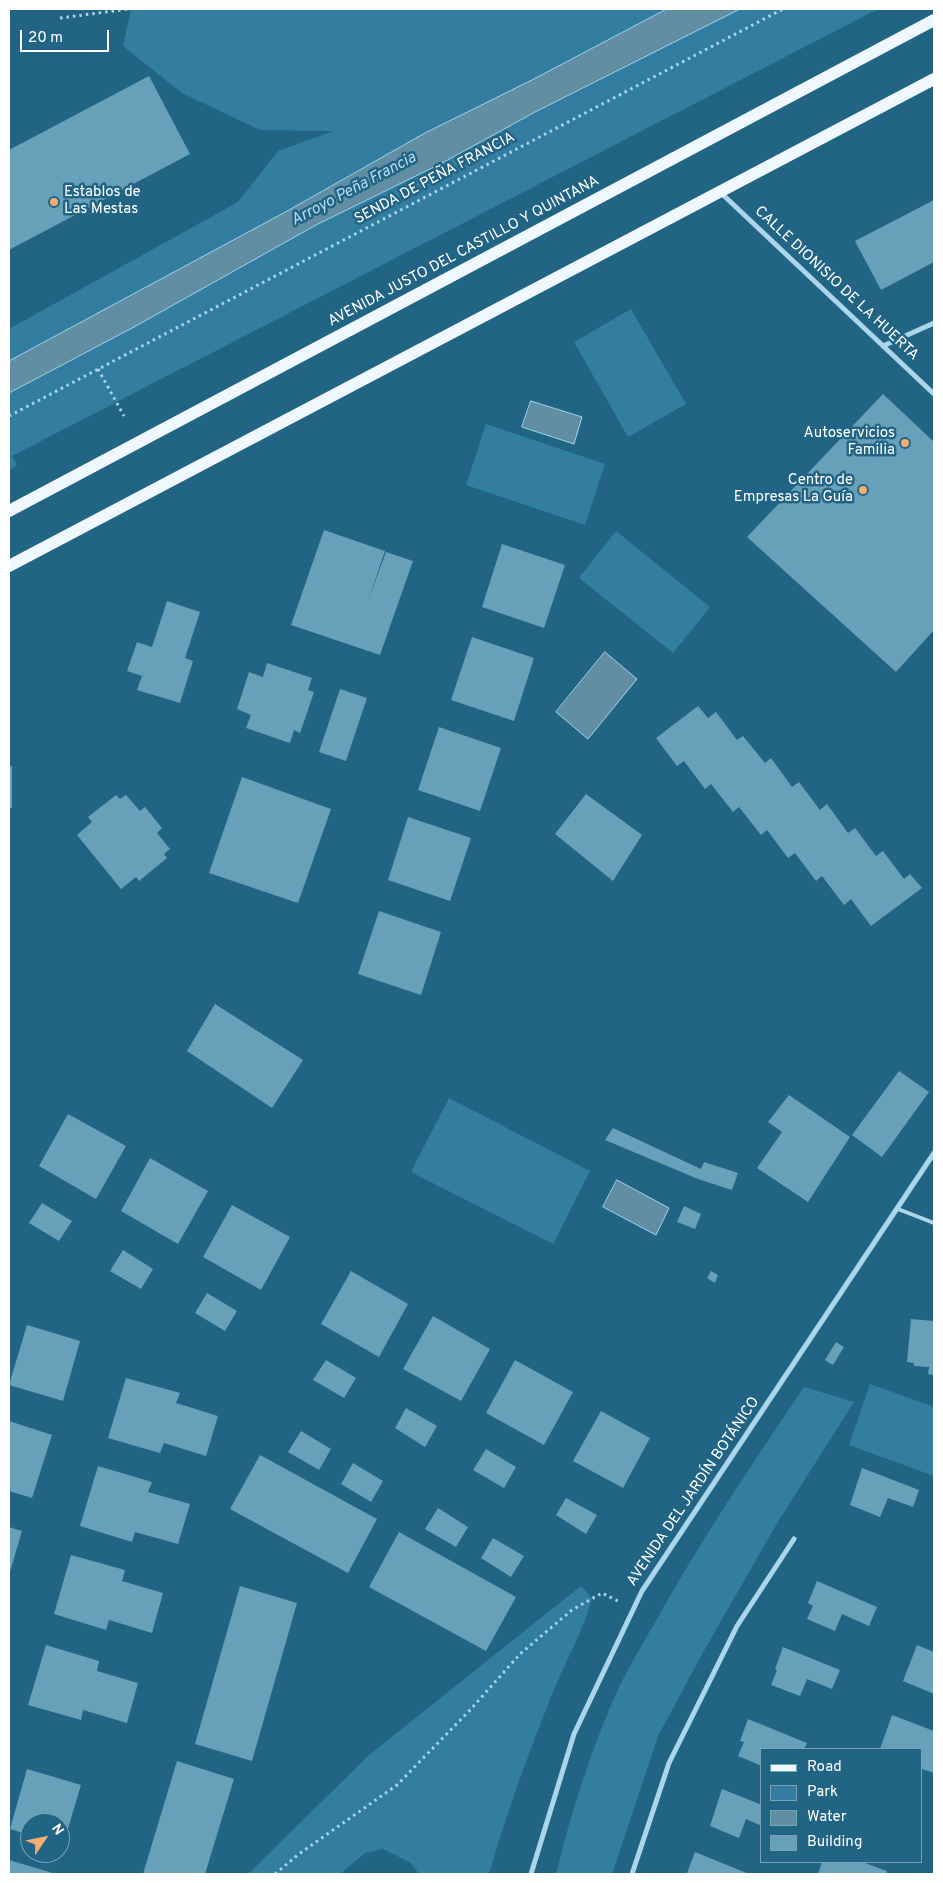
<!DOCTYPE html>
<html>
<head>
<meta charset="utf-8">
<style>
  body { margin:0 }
  #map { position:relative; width:943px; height:1883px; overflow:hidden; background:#226484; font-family:Overpass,sans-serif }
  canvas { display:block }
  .frame { position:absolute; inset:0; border:10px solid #fff; pointer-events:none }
  .legend { position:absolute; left:760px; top:1748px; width:162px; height:115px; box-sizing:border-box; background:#226484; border:1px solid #7aa2b5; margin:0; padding:6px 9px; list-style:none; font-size:15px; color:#fff }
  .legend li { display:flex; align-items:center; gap:10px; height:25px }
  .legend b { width:25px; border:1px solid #7aa2b5 }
  .north { position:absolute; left:20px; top:1813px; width:50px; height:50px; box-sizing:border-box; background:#226484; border:1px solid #7aa2b5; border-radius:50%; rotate:56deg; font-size:14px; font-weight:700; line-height:20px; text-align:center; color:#fff }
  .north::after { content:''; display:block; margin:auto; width:18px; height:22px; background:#f4ae6e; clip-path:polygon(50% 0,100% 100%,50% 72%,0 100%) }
  .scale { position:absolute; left:20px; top:30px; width:89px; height:22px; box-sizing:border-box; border:2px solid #fff; border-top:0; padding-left:6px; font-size:15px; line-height:18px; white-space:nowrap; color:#fff; -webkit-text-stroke:4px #226484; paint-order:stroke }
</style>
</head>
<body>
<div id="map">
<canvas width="943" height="1883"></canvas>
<div class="frame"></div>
<ul class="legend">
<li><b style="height:6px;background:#eef8fe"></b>Road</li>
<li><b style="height:14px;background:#337ea0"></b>Park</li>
<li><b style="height:14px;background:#628ea4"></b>Water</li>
<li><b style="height:14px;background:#67a0b9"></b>Building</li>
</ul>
<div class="north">N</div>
<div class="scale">20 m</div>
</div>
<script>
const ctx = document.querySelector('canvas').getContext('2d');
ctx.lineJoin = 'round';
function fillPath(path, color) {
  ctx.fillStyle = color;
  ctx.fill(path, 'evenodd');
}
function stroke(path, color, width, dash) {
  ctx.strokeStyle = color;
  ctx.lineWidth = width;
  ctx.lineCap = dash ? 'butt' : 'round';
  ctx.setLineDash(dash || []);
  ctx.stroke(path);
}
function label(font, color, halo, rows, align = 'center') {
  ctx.font = font + ' Overpass,sans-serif';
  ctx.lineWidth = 5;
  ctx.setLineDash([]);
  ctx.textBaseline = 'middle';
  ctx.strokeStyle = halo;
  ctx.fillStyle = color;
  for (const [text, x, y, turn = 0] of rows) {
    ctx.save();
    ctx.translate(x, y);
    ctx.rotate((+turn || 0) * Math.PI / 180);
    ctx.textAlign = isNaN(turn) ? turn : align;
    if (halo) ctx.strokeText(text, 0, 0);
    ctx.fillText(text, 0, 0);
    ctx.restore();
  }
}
fillPath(new Path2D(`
  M131 9H878L12 456 17 465 9 470V329L238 202 278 151 334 131 260 130 182 93 123 46Z
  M631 309 686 404 628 437 574 342Z
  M486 424 605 464 585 525 466 485Z
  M616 531 710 607 673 653 579 578Z
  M449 1098 590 1171 553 1244 411 1172Z
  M870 1384 934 1407V1476L849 1445Z
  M804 1387 854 1402 779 1520 706 1647 658 1736 612 1874H556C571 1812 592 1746 619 1687 629 1666 642 1645 654 1624 700 1542 751 1465 804 1387Z
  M581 1586 592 1598C583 1633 564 1663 551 1697 528 1755 506 1814 489 1874H419L411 1863 383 1849 365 1853 340 1874H248L369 1755Z`), '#337ea0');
const water = new Path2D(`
  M667 9H740L535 112 444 162 316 225 134 327 9 393V361L289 210 425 133 532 80Z
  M531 401 582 417 574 444 522 427Z
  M605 652 637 679 588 739 556 712Z
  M617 1180 669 1208 656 1235 603 1207Z`);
fillPath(water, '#628ea4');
stroke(water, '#9fd3ea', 1);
fillPath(new Path2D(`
  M149 76 190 154 9 250V150Z
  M934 200V262L881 290 855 241Z
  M883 394 934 442V630L896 672 747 537Z
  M324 530 385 551 368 601 386 552 413 561 380 655 291 625Z
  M502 544 565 565 544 628 482 607Z
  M167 601 200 612 185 658 193 661 180 703 137 690 142 676 127 671 137 642 152 647Z
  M472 637 534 658 514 721 451 700Z
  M267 663 312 678 308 690 314 692 307 713 300 733 294 730 290 743 246 728 251 715 237 709 249 672 263 677Z
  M340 689 367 698 346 761 319 752Z
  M698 706 708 718 716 712 737 740 743 736 765 763 771 758 792 787 799 782 820 810 827 804 848 833 855 828 876 856 883 851 904 879 910 874 922 888 871 926 851 899 844 905 822 876 816 881 795 853 788 858 767 830 761 835 739 807 733 812 711 784 705 789 684 761 677 766 656 738Z
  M439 727 501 748 480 811 418 790Z
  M9 766H12V808H9Z
  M242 777 331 809 298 903 209 873Z
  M586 794 642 835 613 881 555 834Z
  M116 795 120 799 126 795 140 811 145 807 162 828 157 833 170 849 164 854 167 858 139 881 136 877 121 889 77 835 92 822 88 817Z
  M408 817 471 838 450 901 388 880Z
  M379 911 441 932 421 995 358 974Z
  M215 1004 303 1060 272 1108 187 1051Z
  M899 1071 929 1092 882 1157 852 1135Z
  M789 1095 850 1137 808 1202 757 1168 782 1132 768 1122Z
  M68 1114 126 1146 96 1199 39 1166Z
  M613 1128 701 1169 704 1162 738 1173 732 1190 698 1179 605 1140Z
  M150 1158 208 1191 178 1244 121 1211Z
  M42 1203 72 1221 59 1241 29 1223Z
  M232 1205 290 1237 261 1290 203 1257Z
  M684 1206 701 1214 695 1229 677 1222Z
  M123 1250 153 1269 141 1289 110 1271Z
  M351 1271 408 1304 379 1357 321 1324Z
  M711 1271 718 1275 715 1283 707 1278Z
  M207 1293 237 1311 225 1331 195 1313Z
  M433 1316 490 1349 461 1401 403 1369Z
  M911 1319 934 1321V1375L928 1374 929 1367 914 1366V1363L907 1362Z
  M27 1325 80 1341 63 1401 9 1385Z
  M836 1342 844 1347 833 1365 825 1360Z
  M326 1360 356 1378 344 1398 313 1380Z
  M515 1360 573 1392 544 1445 486 1413Z
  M126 1378 180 1393 176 1403 218 1416 206 1456 164 1443 160 1453 108 1438Z
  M406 1408 437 1426 425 1447 395 1428Z
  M601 1411 650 1438 623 1488 573 1461Z
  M9 1421 52 1435 32 1498 9 1491Z
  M301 1431 331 1449 319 1470 288 1452Z
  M486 1449 516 1467 504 1488 473 1470Z
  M260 1455 377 1519 348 1573 230 1509Z
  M353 1463 383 1481 371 1502 341 1484Z
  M98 1466 152 1482 148 1492 190 1504 178 1544 135 1532 132 1542 80 1526Z
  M862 1468 919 1490 913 1507 888 1498 880 1517 850 1505Z
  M566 1498 597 1515 586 1534 556 1515Z
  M438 1508 468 1527 456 1547 425 1529Z
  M9 1527 22 1531 9 1575Z
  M399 1532 516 1597 486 1651 369 1587Z
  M493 1538 524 1556 511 1577 481 1558Z
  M71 1555 125 1570 122 1581 163 1593 152 1633 109 1620 106 1630 54 1614Z
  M817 1581 877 1607 869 1626 842 1614 835 1631 807 1619 813 1606 808 1603Z
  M240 1586 297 1603 252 1761 195 1744Z
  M46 1645 99 1661 97 1671 138 1683 127 1723 83 1710 81 1720 28 1705Z
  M917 1645 934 1652V1694L903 1681Z
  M783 1647 840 1670 832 1689 807 1679 800 1696 771 1685 777 1670 775 1669Z
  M892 1715 934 1731V1773L922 1769V1749H880Z
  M748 1719 807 1743 804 1749H762V1766L738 1756 744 1742 740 1741Z
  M177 1761 234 1779 205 1874H143Z
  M27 1769 81 1785 63 1845 60 1844V1823H30V1835L10 1829Z
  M722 1789 762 1805V1826L746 1819 739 1838 710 1826Z
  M695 1852 749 1874H689L687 1873Z
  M9 1860 56 1874H9Z
  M822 1862H862L887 1871 886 1874H818Z`), '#67a0b9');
stroke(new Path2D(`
  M60 18 129 9
  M98 369 124 416
  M9 416 783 9
  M275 1874 299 1854 397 1785 471 1709 520 1654 572 1610 602 1593 618 1601`), '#abd5e8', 3, [2.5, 4]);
stroke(new Path2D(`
  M898 1209 934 1223`), '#abd5e8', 4);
stroke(new Path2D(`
  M720 192 934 394
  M883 346 934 323
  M531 1874 574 1734 642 1591 934 1153
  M632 1874 669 1763 737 1626 794 1539`), '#abd5e8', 5);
stroke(new Path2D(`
  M9 511 934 20
  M9 566 934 79`), '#eef8fe', 12);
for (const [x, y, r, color] of [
  [54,202,5,"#f4ae6e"],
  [905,443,5,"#f4ae6e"],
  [863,490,5,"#f4ae6e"]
]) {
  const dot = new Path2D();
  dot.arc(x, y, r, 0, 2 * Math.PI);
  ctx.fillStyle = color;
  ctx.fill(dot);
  stroke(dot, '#226484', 2);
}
label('15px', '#fff', '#226484', [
  ["SENDA DE PEÑA FRANCIA",435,179,-28],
  ["AVENIDA JUSTO DEL CASTILLO Y QUINTANA",464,252,-28],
  ["CALLE DIONISIO DE LA HUERTA",836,284,43],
  ["AVENIDA DEL JARDÍN BOTÁNICO",694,1492,-56]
]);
label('15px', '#fff', '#226484', [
  ["Establos de",64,193,"left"],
  ["Las Mestas",64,210,"left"],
  ["Autoservicios",895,434],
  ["Familia",895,451],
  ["Centro de",853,481],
  ["Empresas La Guía",853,498]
], 'right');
label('italic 16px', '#b7def0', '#226484', [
  ["Arroyo Peña Francia",354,190,-28]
]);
</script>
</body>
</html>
